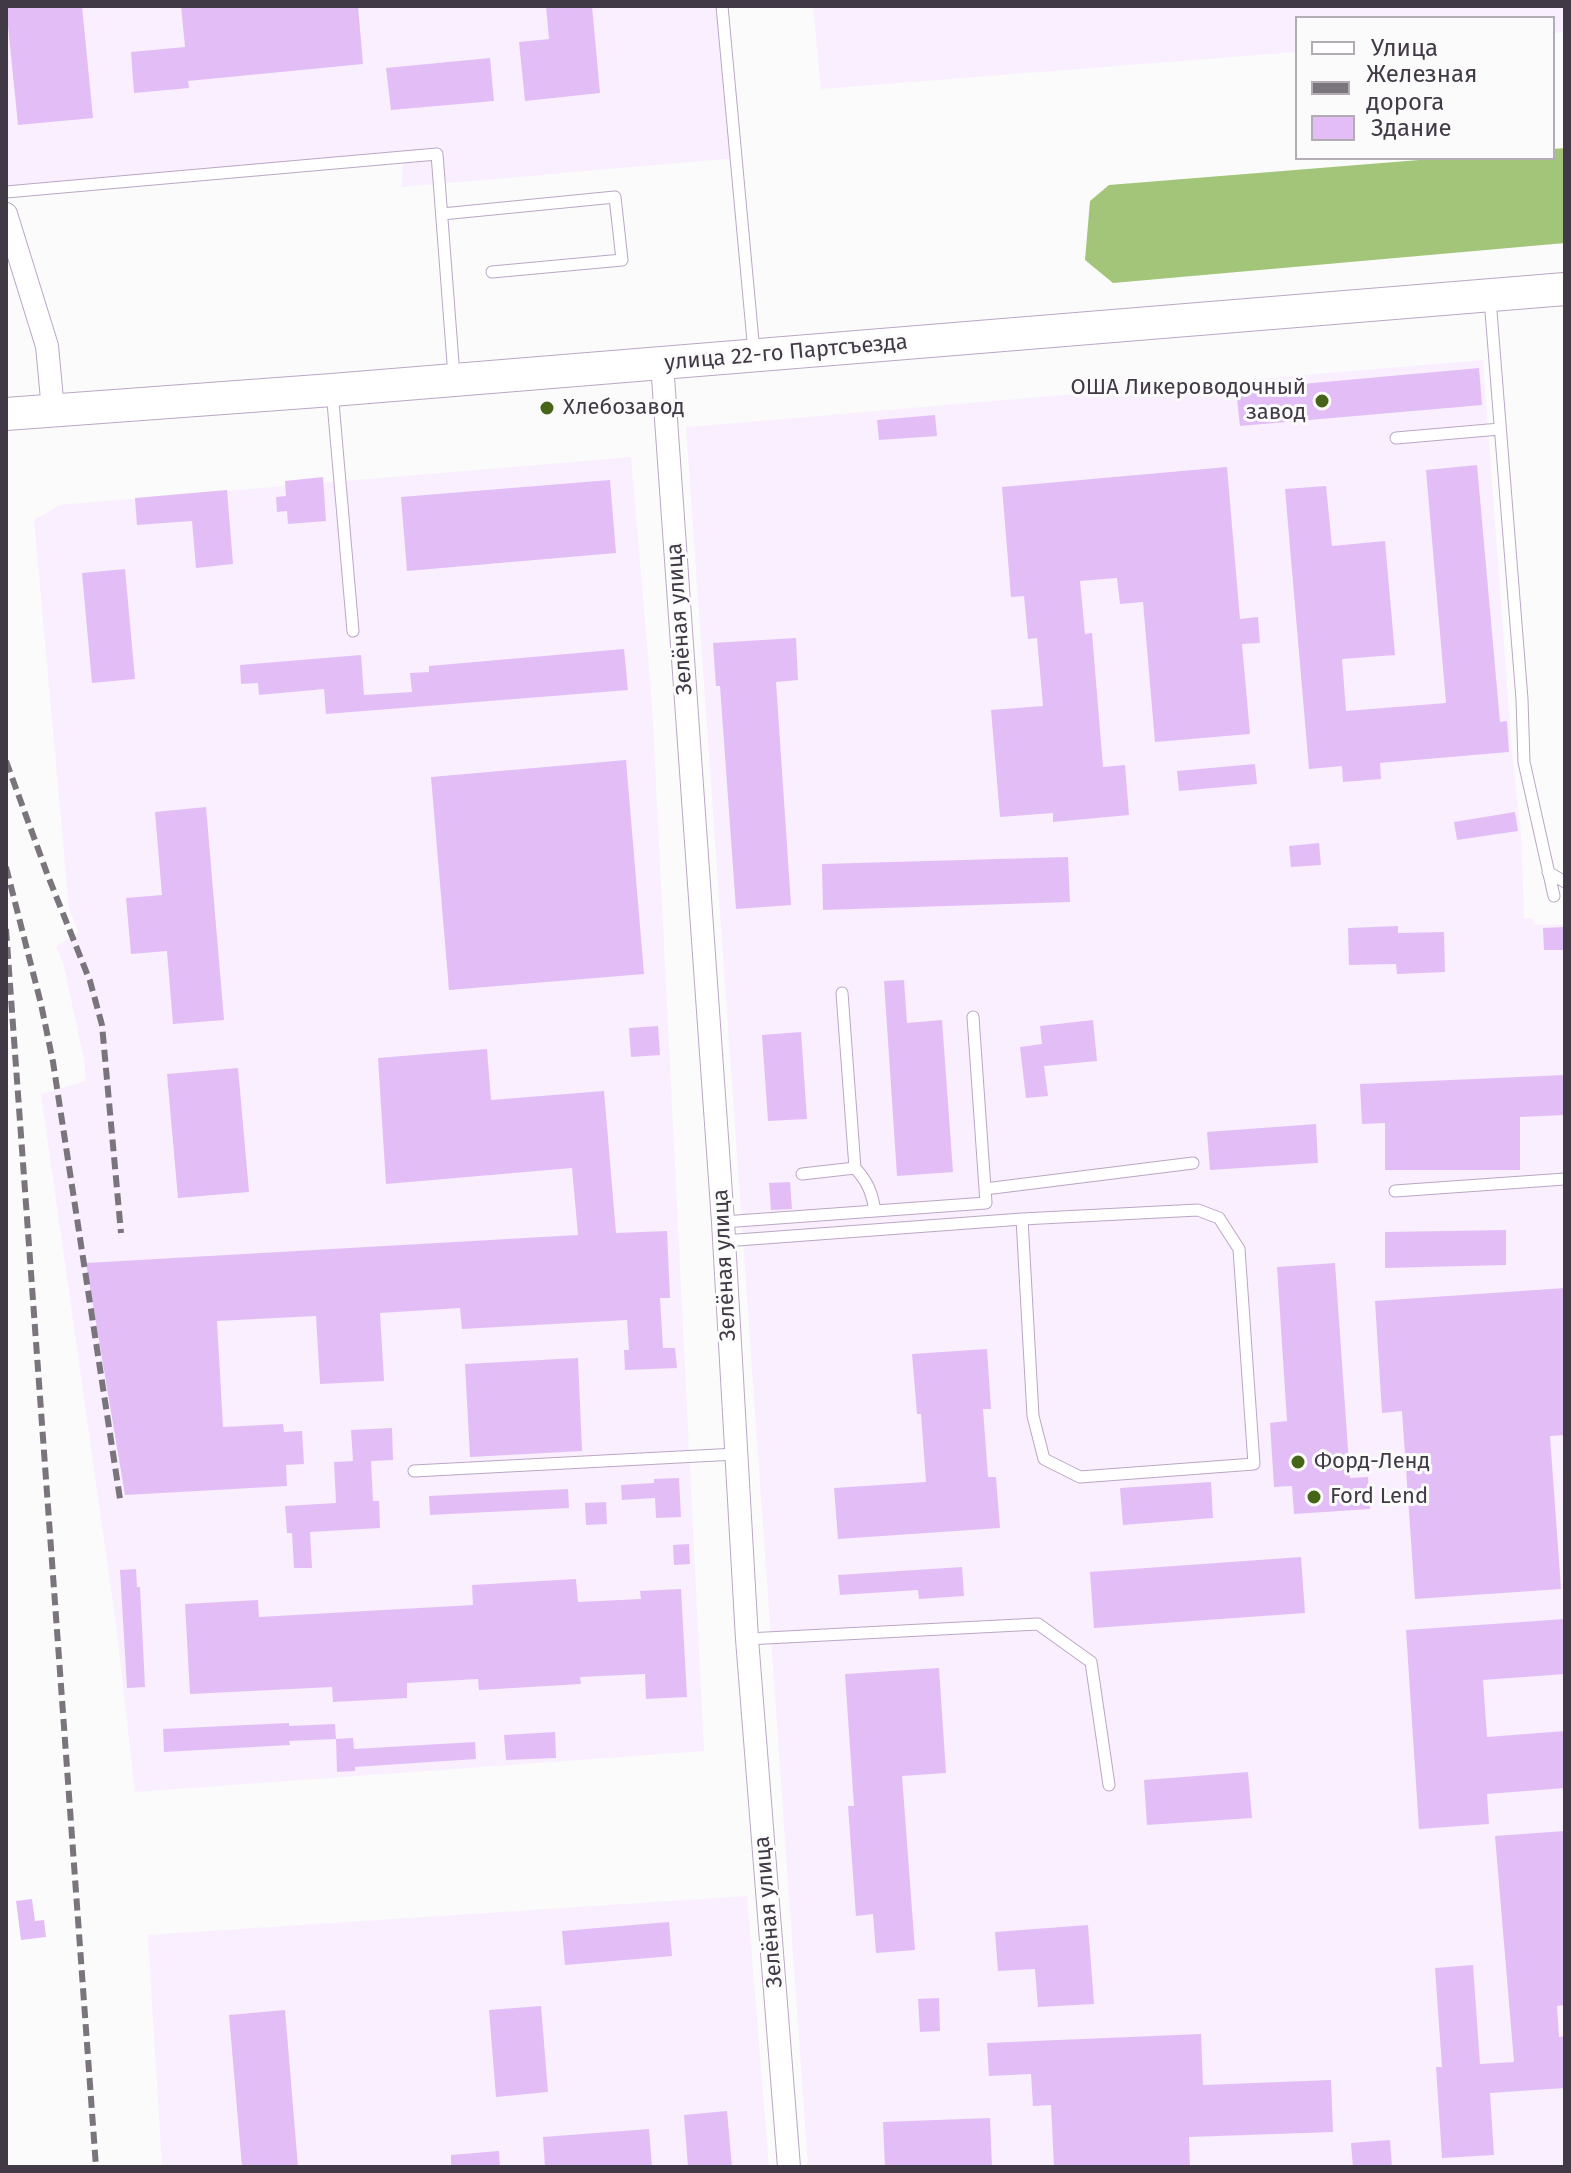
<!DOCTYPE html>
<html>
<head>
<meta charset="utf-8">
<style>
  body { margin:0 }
  #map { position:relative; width:1571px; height:2173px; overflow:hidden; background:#fbfbfb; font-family:"Fira Sans",sans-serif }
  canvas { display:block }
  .frame { position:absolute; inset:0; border:8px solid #423946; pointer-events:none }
  .legend { position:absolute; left:1295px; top:16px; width:260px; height:144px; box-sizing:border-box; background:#fbfbfb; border:2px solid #b1adb3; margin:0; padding:10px 14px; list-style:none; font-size:24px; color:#423946 }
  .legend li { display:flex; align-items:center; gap:16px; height:40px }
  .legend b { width:40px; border:2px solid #b1adb3 }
</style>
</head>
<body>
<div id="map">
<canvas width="1571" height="2173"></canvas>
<div class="frame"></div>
<ul class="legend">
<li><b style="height:10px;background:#fff"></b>Улица</li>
<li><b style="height:10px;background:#7a747d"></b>Железная дорога</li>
<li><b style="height:22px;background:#e3bef6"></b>Здание</li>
</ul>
</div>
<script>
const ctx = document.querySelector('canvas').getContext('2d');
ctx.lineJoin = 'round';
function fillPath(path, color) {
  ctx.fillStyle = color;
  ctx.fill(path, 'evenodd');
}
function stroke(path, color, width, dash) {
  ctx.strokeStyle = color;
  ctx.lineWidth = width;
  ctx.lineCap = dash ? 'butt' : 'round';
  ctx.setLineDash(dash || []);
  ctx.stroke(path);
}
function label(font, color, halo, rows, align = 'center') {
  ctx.font = font + ' "Fira Sans",sans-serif';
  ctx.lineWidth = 6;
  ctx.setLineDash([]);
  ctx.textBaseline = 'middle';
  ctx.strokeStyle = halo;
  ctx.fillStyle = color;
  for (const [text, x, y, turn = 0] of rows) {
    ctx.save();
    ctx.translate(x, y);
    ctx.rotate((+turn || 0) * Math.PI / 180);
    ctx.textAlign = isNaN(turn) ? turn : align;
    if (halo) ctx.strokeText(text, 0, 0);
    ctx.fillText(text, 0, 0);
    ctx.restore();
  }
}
fillPath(new Path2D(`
  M6 6H722L736 158 402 187 403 158 6 192Z
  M813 6H1565V32L1553 33V18H1297V52L821 89Z
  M1483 360 1512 752 1521 835 1524 918H1532L1535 925 1565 924V2167H808L686 427Z
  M631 457 652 704 704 1751 135 1792 116 1624 41 1094 86 1081 84 1059 63 963 56 946 78 932 69 908 34 520 60 505Z
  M747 1896 769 2167H162L148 1935Z`), '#f9efff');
fillPath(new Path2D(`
  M1565 148V243L1113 283 1085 260 1090 201 1109 185 1444 158H1553V149Z`), '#a2c579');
fillPath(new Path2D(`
  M6 6H82L93 118 18 125Z
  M181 6H358L363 64 188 81 189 88 134 93 131 52 185 47Z
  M546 6H592L600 93 525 101 519 42 549 39Z
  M490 58 494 101 391 110 386 68Z
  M1479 368 1482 405 1240 426 1236 390Z
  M935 415 937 436 879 440 877 420Z
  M1477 465 1500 722 1507 721 1509 752 1380 763 1381 779 1343 782 1342 766 1309 769 1285 489 1326 486 1332 546 1385 541 1395 655 1342 659 1346 711 1446 703 1426 470Z
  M1227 467 1240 619 1258 617 1260 643 1242 644 1250 734 1155 742 1143 602 1120 604 1117 578 1080 581 1085 634 1092 633 1103 767 1125 765 1129 815 1053 822V813L1000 817 991 710 1043 706 1037 638 1028 639 1024 596 1011 597 1002 487Z
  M323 477 326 521 288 524 287 511 277 512 276 497 286 496 285 481Z
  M610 480 616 553 407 571 401 497Z
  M227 490 233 564 196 568 192 521 137 525 135 498Z
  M125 569 135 679 92 683 82 573Z
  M796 638 798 680 776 682 791 905 736 909 720 686H716L713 643Z
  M624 649 628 690 326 714 324 689 259 695 258 683 241 684 240 665 361 655 364 695 412 692 410 673 429 672V666Z
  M626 760 644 974 449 990 431 777Z
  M1255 764 1257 784 1179 791 1177 771Z
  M206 807 224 1020 173 1024 167 951 131 954 126 898 162 895 155 812Z
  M1515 812 1518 831 1457 840 1454 822Z
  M1319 843 1321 865 1291 867 1289 846Z
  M1068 857 1070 902 823 910 822 864Z
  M1398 926V933L1444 932 1445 972 1397 974 1396 964 1349 965 1348 928Z
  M1565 927V950H1544L1543 928Z
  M904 980 907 1023 942 1020 953 1172 897 1176 884 981Z
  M1093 1020 1097 1061 1044 1066 1048 1096 1026 1098 1020 1047 1042 1044 1040 1026Z
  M658 1026 660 1055 631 1057 629 1028Z
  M801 1032 807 1119 768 1121 762 1035Z
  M487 1049 491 1100 604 1091 616 1233 667 1231 670 1298H660L663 1348H675L677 1368 625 1370 624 1350H629L627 1320 462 1329 460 1308 380 1313 384 1381 320 1384 316 1316 217 1321 223 1427 283 1424 284 1432 302 1431 304 1464 286 1465 287 1486 125 1495 86 1263 578 1235 572 1168 386 1184 378 1058Z
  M238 1068 249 1192 178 1198 167 1074Z
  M1565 1075V1115L1520 1117V1170H1385V1123L1362 1124 1360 1084Z
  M1316 1124 1318 1163 1210 1170 1207 1132Z
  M790 1182 792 1209 771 1210 769 1183Z
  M1506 1230V1265L1385 1268V1232Z
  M1335 1263 1350 1478 1368 1477 1370 1509 1294 1514 1292 1486 1274 1487 1270 1423 1287 1421 1277 1267Z
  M1565 1288V1435L1550 1436 1561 1589 1415 1599 1402 1411 1382 1413 1375 1301Z
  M987 1349 991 1409H983L988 1477H996L1000 1528 838 1539 834 1488 926 1482 921 1414H917L912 1354Z
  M578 1358 582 1451 470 1457 465 1364Z
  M392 1428 393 1460 371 1461 373 1501H379L380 1528 310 1532 312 1568H294L292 1533H287L285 1506 336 1503 334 1462 353 1461 351 1430Z
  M679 1478 681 1517 656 1518 655 1498 622 1500 621 1485 654 1483V1479Z
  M1211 1482 1213 1518 1123 1525 1120 1488Z
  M568 1489 569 1508 430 1515 429 1496Z
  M606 1502 607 1524 586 1525 585 1503Z
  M689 1544 690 1564 674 1565 673 1545Z
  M1301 1557 1305 1613 1094 1628 1090 1572Z
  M962 1567 964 1596 919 1599 918 1590 840 1595 838 1575Z
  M136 1569 137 1587H140L145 1687 127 1688 120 1570Z
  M576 1579 578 1602 641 1599 640 1591 681 1589 687 1697 646 1699 645 1674 580 1677 581 1684 479 1690 478 1679 407 1683V1698L333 1702 332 1687 190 1694 185 1604 258 1600 259 1617 473 1605 472 1585Z
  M1565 1619V1674L1483 1680 1487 1737 1565 1731V1788L1487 1794 1489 1824 1419 1829 1406 1630Z
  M939 1668 946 1773 902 1776 915 1950 876 1953 873 1914 856 1916 848 1806H854L845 1674Z
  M289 1723V1726L335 1724 336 1739 289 1741 290 1745 164 1752 163 1729Z
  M555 1732 556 1758 506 1760 504 1735Z
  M353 1738 354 1749 475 1742 476 1759 355 1767V1771L337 1772 336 1739Z
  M1248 1772 1252 1818 1147 1825 1144 1780Z
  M1565 1831V2005L1557 2006 1559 2037 1565 2036V2088L1490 2093 1494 2155 1442 2158 1436 2067H1442L1435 1968 1473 1965 1480 2064 1514 2062 1495 1836Z
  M32 1899 35 1921 44 1920 46 1937 21 1940 16 1901Z
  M669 1922 672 1956 565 1965 562 1931Z
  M1088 1925 1094 2004 1038 2007 1035 1969 998 1971 995 1932Z
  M939 1998 940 2031 920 2032 918 1999Z
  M541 2006 548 2092 496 2097 489 2010Z
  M285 2010 298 2167H242L229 2015Z
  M1201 2034 1203 2085 1331 2080 1333 2132 1189 2137 1190 2167H1054L1051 2105 1033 2106 1031 2074 989 2076 987 2043Z
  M727 2111 732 2167H688L684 2115Z
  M990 2118 992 2167H885L883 2122Z
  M649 2129 652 2167H545L543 2137Z
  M1390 2140 1392 2167H1353L1351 2143Z
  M499 2151 500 2167H451V2155Z`), '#e3bef6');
const lane = new Path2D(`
  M722 6 754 352
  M6 192 437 154 454 376
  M442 214 615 197 622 260 492 272
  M1490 299 1522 699 1524 762 1554 896
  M332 391 353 631
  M1396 438 1500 429
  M1548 872 1565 882
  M855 1168C868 1182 872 1193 875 1211
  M802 1174 855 1168 842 993
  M985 1189 1193 1163
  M1395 1191 1565 1179
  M723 1222 986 1203 973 1017
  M724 1241 1022 1219 1033 1416 1044 1459 1080 1477 1254 1464 1239 1249 1219 1218 1198 1210 1022 1219
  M414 1471 736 1454
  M747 1639 1038 1624 1091 1662 1109 1785`);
const street = new Path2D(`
  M6 214 47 346 53 410
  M662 363 723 1222 747 1639 789 2167`);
const secondary = new Path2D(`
  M6 414 332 390 1565 289`);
stroke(lane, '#bba6c5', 13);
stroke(street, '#bba6c5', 24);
stroke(secondary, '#bba6c5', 34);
stroke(lane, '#fff', 11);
stroke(street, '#fff', 22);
stroke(secondary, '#fff', 32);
stroke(new Path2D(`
  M6 761 48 876 90 981 102 1025 121 1233
  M6 867 41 1004 53 1062 120 1499
  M6 929 96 2167`), '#7a747d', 6, [12, 6]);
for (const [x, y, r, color] of [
  [1322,401,8,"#476519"],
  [547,408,8,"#476519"],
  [1298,1462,8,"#476519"],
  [1314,1497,8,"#476519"]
]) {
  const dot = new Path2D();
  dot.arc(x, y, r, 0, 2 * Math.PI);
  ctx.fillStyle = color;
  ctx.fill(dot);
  stroke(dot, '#fbfbfb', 3);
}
label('22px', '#423946', '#fbfbfb', [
  ["улица 22-го Партсъезда",786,353,-5],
  ["Зелёная улица",680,619,-94],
  ["Зелёная улица",725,1265,-93],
  ["Зелёная улица",769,1912,-95]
]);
label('22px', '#423946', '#fbfbfb', [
  ["ОША Ликероводочный",1306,388,"right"],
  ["завод",1306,413,"right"],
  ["Хлебозавод",563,408],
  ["Форд-Ленд",1314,1462],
  ["Ford Lend",1330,1497]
], 'left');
</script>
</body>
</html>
